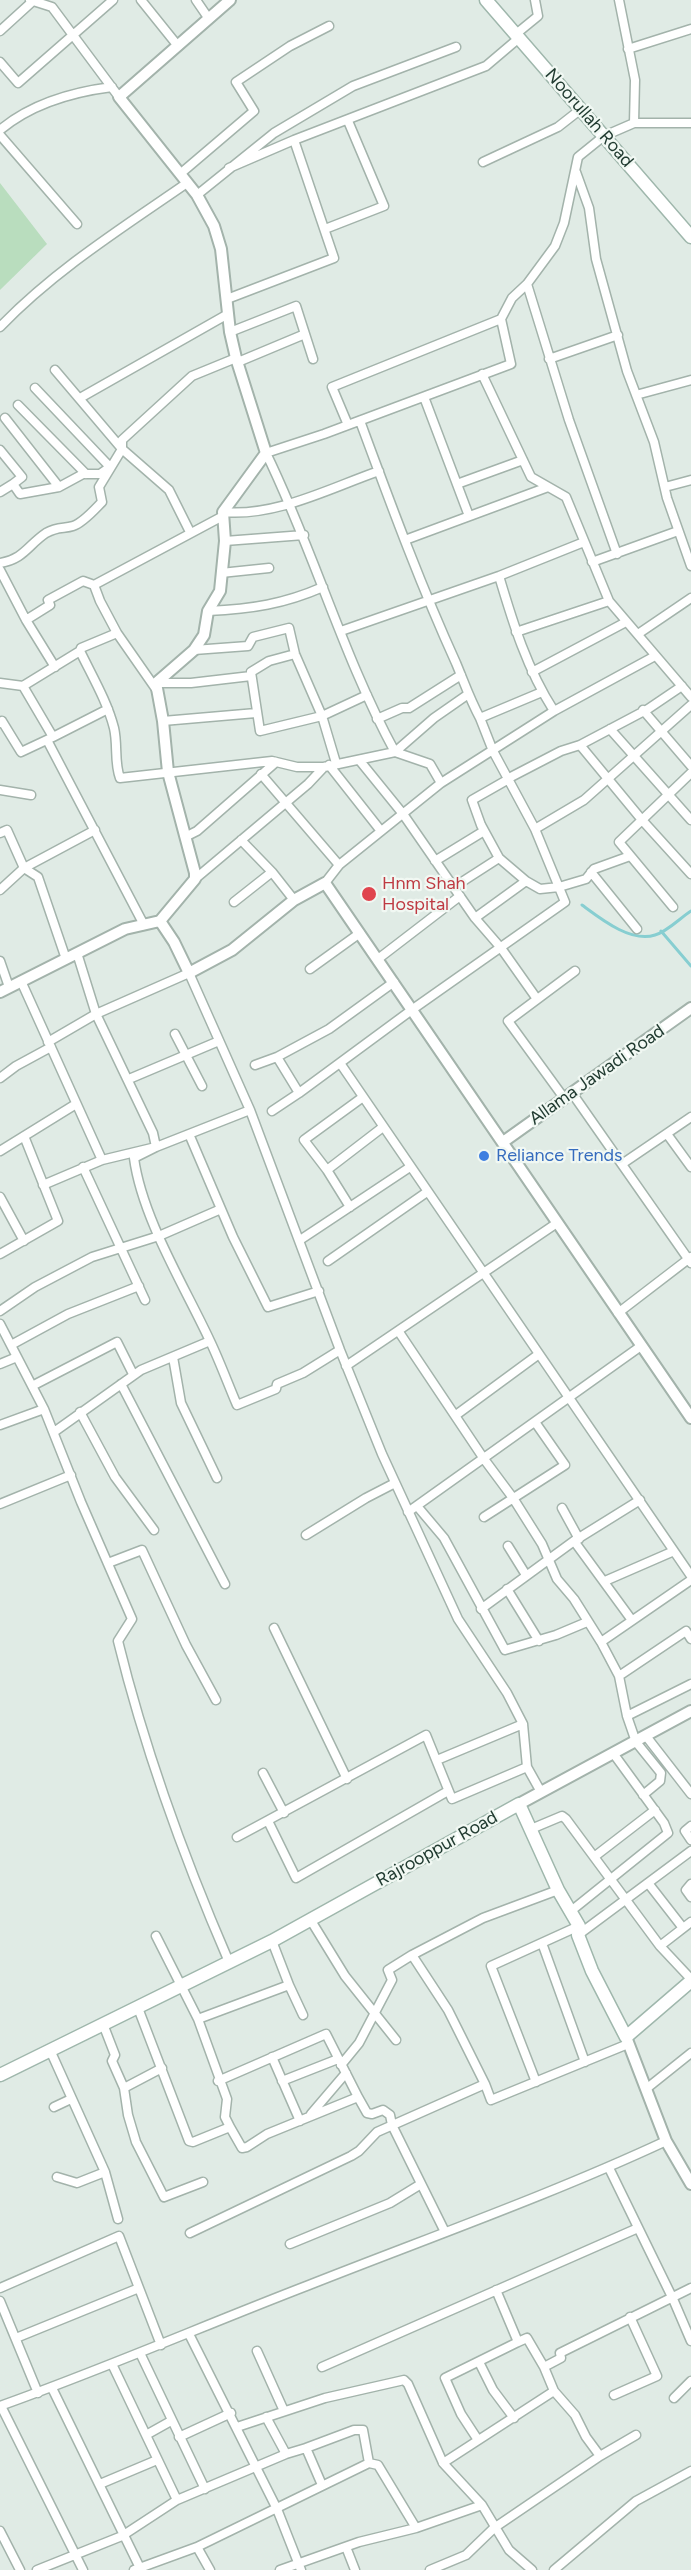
<!DOCTYPE html>
<html>
<head>
<meta charset="utf-8">
<style>
  body { margin:0 }
  canvas { display:block; background:#e0ebe5 }
</style>
</head>
<body>
<canvas width="691" height="2570"></canvas>
<script>
const ctx = document.querySelector('canvas').getContext('2d');
ctx.lineJoin = 'round';
function fillPath(path, color) {
  ctx.fillStyle = color;
  ctx.fill(path, 'evenodd');
}
function stroke(path, color, width, dash) {
  ctx.strokeStyle = color;
  ctx.lineWidth = width;
  ctx.lineCap = dash ? 'butt' : 'round';
  ctx.setLineDash(dash || []);
  ctx.stroke(path);
}
function label(font, color, halo, rows, align = 'center') {
  ctx.font = font + ' Figtree,sans-serif';
  ctx.lineWidth = 4.5;
  ctx.setLineDash([]);
  ctx.textBaseline = 'middle';
  ctx.strokeStyle = halo;
  ctx.fillStyle = color;
  for (const [text, x, y, turn = 0] of rows) {
    ctx.save();
    ctx.translate(x, y);
    ctx.rotate((+turn || 0) * Math.PI / 180);
    ctx.textAlign = isNaN(turn) ? turn : align;
    if (halo) ctx.strokeText(text, 0, 0);
    ctx.fillText(text, 0, 0);
    ctx.restore();
  }
}
fillPath(new Path2D(`
  M0 183 47 244 0 290Z`), '#b9ddbe');
stroke(new Path2D(`
  M582 905C601 919 631 943 655 935 667 932 680 918 691 911
  M661 931 691 966`), '#87ced1', 3);
const minor = new Path2D(`
  M30 0 52 7 119 97
  M141 0 178 46
  M196 0 209 19
  M619 0 635 80 634 123
  M0 31 34 0
  M516 34 538 16 535 0
  M628 49 691 29
  M0 62 18 83 113 0
  M0 130C31 104 72 92 112 87
  M0 135 77 224
  M483 162 558 127 581 109
  M229 168 294 140 486 66 519 38
  M576 172 589 208 596 259 627 371 654 442 667 498 691 566
  M180 174 254 111 236 82 290 46 329 26
  M197 195 274 133 353 86 456 47
  M325 229 384 206 348 121
  M527 284 569 420 617 554
  M227 299 334 258 294 140
  M0 327C55 270 122 228 187 183
  M230 332 296 306 313 359
  M549 359 618 335
  M238 362 305 334
  M55 370 122 449 169 490 190 532
  M482 374 531 477 566 497 609 601 691 697
  M636 395 691 380
  M424 397 469 516
  M80 398 228 314
  M18 405 86 474
  M5 418 59 487
  M360 421C390 502 420 584 456 663 464 682 470 700 480 718L542 692
  M348 425 332 387 501 319 512 298 527 284 555 246 564 223 578 157 604 136 634 123H691
  M0 450 22 477 13 484 20 494 59 487 83 474H100L110 467 35 388
  M457 484 523 460
  M665 487 691 480
  M0 492 13 484
  M223 512C276 517 330 488 379 471
  M405 540 548 487
  M225 541 304 535
  M592 562 678 531
  M0 563C24 559 28 545 46 533 58 526 64 529 73 526 83 523 95 509 102 502L99 487 122 449V440L192 376 236 358
  M0 570 26 620 50 605 48 600 83 581 94 585
  M221 573 269 568
  M499 576C513 623 527 669 554 711
  M208 611C252 609 284 604 323 587
  M26 620 55 667
  M341 631 499 576 584 542
  M516 632 609 601
  M117 633 156 689
  M638 634 691 598
  M194 650 248 646 253 637 289 628 295 654 322 716 336 763
  M80 651C92 676 107 701 114 728 118 745 114 762 120 778L272 761 297 767H324L395 752 434 718 467 695
  M251 672 260 731 322 716 367 695
  M532 672 626 622
  M0 683 23 686 80 651 81 648 117 633 100 601 94 585 223 516
  M156 683H191L251 676V672L269 661 295 654
  M643 710 691 766
  M377 719 402 708H409L461 675
  M163 721 256 713
  M0 723 2 721 21 752 53 737 23 686
  M610 729 691 820
  M53 737 108 709
  M47 740 144 925
  M580 745 642 820 691 874
  M360 761 403 814 475 918 501 948 537 999
  M329 765 381 831
  M261 774 339 865
  M507 779 561 751 580 745 648 709 682 686
  M441 783 430 764 395 752C343 657 314 551 266 453L324 434 511 364 501 319
  M0 790 31 795
  M535 829 584 800 691 705
  M0 833 7 830 24 868 38 877 66 959
  M185 837 197 831 276 762
  M241 840 272 872
  M435 861 484 831
  M591 872 637 929
  M195 879 308 784 324 767
  M526 881 540 889 559 887 586 879 594 869 630 856
  M325 883 339 865 441 783 554 711 655 656
  M454 887 499 858
  M0 890 24 868 95 830
  M234 902 272 872 294 900
  M673 907 619 842 691 773
  M475 918 526 881 499 858 481 825 472 800 507 780
  M77 953 96 1014 153 1133 156 1147 134 1158C142 1218 185 1287 210 1341 220 1362 228 1384 237 1405L276 1389 277 1384 303 1373 340 1350
  M378 959 460 896
  M0 961 9 987
  M310 969 360 933
  M21 981 102 1160
  M175 1034 202 1086
  M48 1042 96 1014 189 973 250 1110 340 1350 382 1454 458 1619 507 1693 523 1724 527 1767 541 1792
  M277 1057 329 1029 394 982
  M340 1063 691 1576
  M255 1065 277 1057 299 1093 413 1009 565 902 535 829 493 751 480 718
  M0 1078 16 1066 51 1047
  M129 1079 219 1041
  M572 1093 691 1263
  M564 1098 508 1021 575 971
  M272 1111 299 1093
  M189 1134 233 1237 268 1307 319 1291
  M667 1134 691 1167
  M0 1151 76 1104
  M622 1164 691 1117
  M83 1167 145 1300
  M327 1170 383 1127
  M43 1185 102 1160 156 1147 250 1110
  M0 1197 24 1241
  M350 1207 327 1170 304 1140 363 1097
  M300 1240 410 1167
  M0 1254 58 1221 24 1136
  M328 1261 427 1192
  M0 1311 35 1287 92 1257 159 1236 221 1209
  M618 1313 691 1257
  M0 1324 44 1409 81 1502 132 1619 118 1641C145 1751 184 1858 229 1962
  M399 1332 484 1459 513 1498 542 1544 557 1579 574 1599 601 1642 619 1676 627 1716 636 1742 661 1773 660 1781 643 1795
  M11 1345 68 1314 139 1286
  M173 1357 181 1403 217 1478
  M0 1364 17 1357
  M346 1366 557 1223
  M121 1384 225 1584
  M32 1386 117 1342 133 1374
  M80 1412 115 1477 154 1530
  M456 1415 539 1354
  M0 1425 44 1409
  M54 1432 141 1370 210 1341
  M0 1504 71 1475
  M417 1506 444 1538 505 1650 556 1635 587 1622
  M562 1508 579 1539
  M408 1512 641 1346
  M484 1517 565 1465 535 1422
  M306 1535 366 1498 395 1483
  M574 1541 631 1619
  M508 1546 526 1575
  M108 1563 142 1550 186 1645 216 1700
  M605 1581 674 1551
  M507 1589 539 1641
  M481 1609 574 1541 640 1500
  M274 1628 347 1779
  M601 1642 691 1580
  M619 1676 686 1631 691 1639
  M627 1716 691 1684
  M646 1736 691 1794
  M437 1760 523 1724
  M263 1773 284 1813
  M268 1821 296 1878 448 1791
  M691 1826 685 1831 691 1840
  M531 1829 562 1816 566 1819 660 1946 691 1979
  M237 1837 426 1735 452 1799 527 1767
  M594 1857 655 1810
  M648 1883 683 1928
  M691 1884 686 1890 691 1897
  M571 1911 668 1833 664 1823 613 1753
  M310 1919 345 1976 396 2040
  M578 1935 691 1851
  M542 1943 585 2062
  M660 1946 691 1922
  M289 1985 303 2015
  M138 2008 189 2141 193 2142 230 2127 225 2117 227 2099 198 2019 156 1936
  M198 2019 289 1985 272 1941
  M103 2024 115 2055 112 2061 124 2088 128 2115 136 2142 164 2197 203 2182
  M50 2050 105 2172 118 2219
  M272 2057 300 2121
  M341 2065 359 2043 392 1980 388 1970 412 1955
  M218 2081 326 2034 358 2097 267 2134 247 2147 242 2148 230 2127
  M282 2081 338 2059
  M536 2082 491 1966 579 1926
  M485 2084 491 2100 628 2044
  M124 2088 162 2068
  M646 2089 691 2053
  M358 2097 367 2113 372 2114 383 2110 390 2115 392 2125 445 2232
  M54 2107 71 2099
  M311 2114 346 2073
  M609 2168 673 2299 691 2341
  M57 2177 77 2183 105 2172
  M190 2233 351 2156 359 2151 377 2132 485 2084 448 2010 412 1955 483 1918 558 1890
  M290 2244 390 2203 421 2184
  M0 2288 119 2236 139 2288 16 2338
  M139 2288 161 2345
  M0 2301 38 2393
  M189 2334 277 2509 301 2570
  M518 2342 527 2338 544 2367
  M257 2351 284 2411
  M140 2353 205 2489
  M479 2362 493 2390 514 2418
  M112 2364 177 2500 286 2454
  M322 2367 638 2228
  M52 2388 141 2570
  M554 2391 575 2415 586 2437 600 2456
  M614 2395 657 2376 630 2317
  M674 2398 691 2381
  M0 2406C104 2369 205 2325 309 2285 428 2238 550 2195 666 2141
  M1 2406 83 2570
  M266 2417 286 2454 306 2448 322 2485
  M237 2427 325 2398 404 2380 408 2384 443 2463
  M146 2435 171 2421
  M179 2437 231 2413
  M478 2440 461 2414 445 2378 518 2342 496 2290
  M306 2448 354 2430H363L369 2463 378 2465 416 2528
  M100 2484 157 2460
  M0 2531 20 2570
  M197 2547 369 2463
  M346 2547 355 2570
  M37 2570 122 2536 177 2500
  M134 2570 197 2547 210 2570
  M280 2570 359 2542 416 2528 482 2505
  M430 2570 466 2555 494 2528 600 2456 636 2435
  M532 2570 509 2550 482 2505 443 2463 554 2391 544 2367 561 2358 560 2353 691 2288
  M554 2570 636 2501 691 2471`);
const tertiary = new Path2D(`
  M160 921 195 879V873L168 772 163 721 156 683 194 650 204 635 208 611 220 591 225 541 223 512 266 453 236 358 230 332 221 249 214 226 197 195 119 97 230 0
  M0 992 125 929 160 921 174 942 189 973 232 950 294 900 325 883 691 1418
  M503 1142 691 1008
  M519 1804 691 1711
  M626 2037 666 2141 691 2184`);
const secondary = new Path2D(`
  M486 0 691 237
  M0 2075 272 1941 519 1804 558 1890 579 1926 578 1935 592 1971 626 2037 691 1981`);
stroke(minor, '#a3b3ab', 11);
stroke(tertiary, '#a3b3ab', 14);
stroke(secondary, '#9fb7ac', 15);
stroke(minor, '#fff', 8);
stroke(tertiary, '#fff', 10);
stroke(secondary, '#fff', 12);
for (const [x, y, r, color] of [
  [369,894,8,"#e0444e"],
  [484,1156,6,"#3f7fe0"]
]) {
  const dot = new Path2D();
  dot.arc(x, y, r, 0, 2 * Math.PI);
  ctx.fillStyle = color;
  ctx.fill(dot);
  stroke(dot, '#f1f8f3', 2);
}
label('18px', '#213b31', '#f1f8f3', [
  ["Noorullah Road",589,118,49],
  ["Allama Jawadi Road",597,1075,-35],
  ["Rajrooppur Road",437,1849,-29]
]);
label('18px', '#be3a42', '#f1f8f3', [
  ["Hnm Shah",382,884],
  ["Hospital",382,905]
], 'left');
label('18px', '#366cbe', '#f1f8f3', [
  ["Reliance Trends",496,1156]
], 'left');
</script>
</body>
</html>
